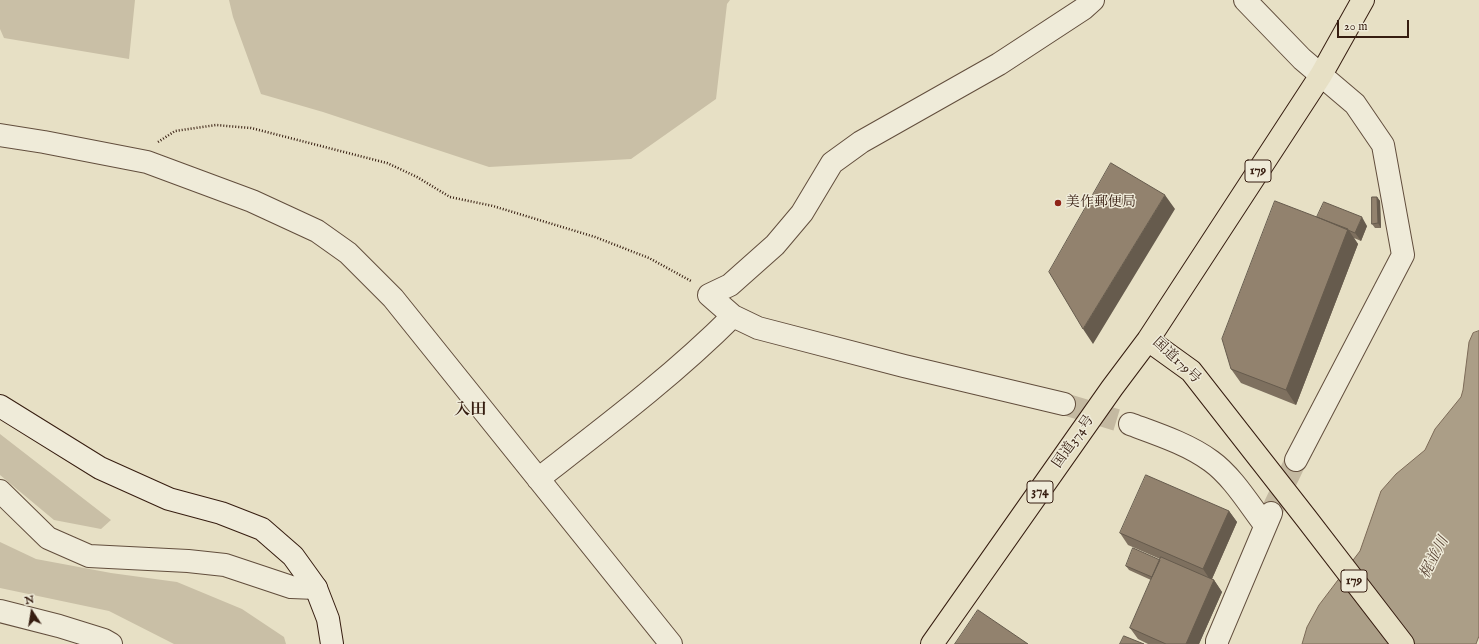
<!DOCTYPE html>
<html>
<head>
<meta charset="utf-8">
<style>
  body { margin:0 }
  #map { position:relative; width:1479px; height:644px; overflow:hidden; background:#e7e0c5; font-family:"IM FELL English",serif }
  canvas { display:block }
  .north { position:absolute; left:12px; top:592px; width:40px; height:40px; -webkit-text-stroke:3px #efebd9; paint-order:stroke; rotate:348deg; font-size:11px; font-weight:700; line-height:16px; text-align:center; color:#361d10 }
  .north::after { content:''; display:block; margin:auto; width:14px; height:18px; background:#361d10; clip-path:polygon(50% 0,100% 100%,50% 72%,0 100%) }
  .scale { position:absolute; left:1337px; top:20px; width:72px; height:18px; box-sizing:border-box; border:2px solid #361d10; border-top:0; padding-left:5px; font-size:12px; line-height:14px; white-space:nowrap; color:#361d10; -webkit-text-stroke:3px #efebd9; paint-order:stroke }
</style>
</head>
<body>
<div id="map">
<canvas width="1479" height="644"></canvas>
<div class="north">N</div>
<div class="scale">20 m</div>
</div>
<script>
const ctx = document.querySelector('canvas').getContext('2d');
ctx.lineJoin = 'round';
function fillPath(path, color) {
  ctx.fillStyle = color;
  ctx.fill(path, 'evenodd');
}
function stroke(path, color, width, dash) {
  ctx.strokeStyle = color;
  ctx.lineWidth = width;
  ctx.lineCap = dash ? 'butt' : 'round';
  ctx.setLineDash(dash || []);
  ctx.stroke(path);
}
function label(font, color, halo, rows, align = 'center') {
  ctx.font = font + ' "IM FELL English","Noto Serif JP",serif';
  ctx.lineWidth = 3;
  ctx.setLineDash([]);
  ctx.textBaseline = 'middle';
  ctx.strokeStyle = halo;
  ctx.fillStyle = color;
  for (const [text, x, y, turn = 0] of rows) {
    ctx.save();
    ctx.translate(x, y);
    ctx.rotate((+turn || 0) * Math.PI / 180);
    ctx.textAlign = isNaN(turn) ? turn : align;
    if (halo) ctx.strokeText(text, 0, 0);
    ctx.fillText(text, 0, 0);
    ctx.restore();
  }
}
fillPath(new Path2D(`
  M0 0H135L129 59 4 38 0 29Z
  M229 0H730L727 4 716 99 631 159 489 167 323 112 261 94 233 17Z
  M0 434 111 520 101 529 54 520 0 475Z
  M0 542 36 559 111 573 177 582 242 609 284 637 286 644H174L109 611 0 588Z`), '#c9bfa6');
const water = new Path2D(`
  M1479 331V636L1476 644H1302L1307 627 1319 605 1360 551 1381 491 1396 474 1425 450 1435 429 1461 397 1463 390 1469 342 1473 333Z`);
fillPath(water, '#ab9e87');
stroke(water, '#7c6a57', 1);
stroke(new Path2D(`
  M1064 404 1130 424
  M1271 513 1296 460`), '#c4b9a1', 22, [22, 11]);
const street = new Path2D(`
  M1245 0 1302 59 1355 104 1383 145 1403 255 1296 460
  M0 135 44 142 147 162 252 201 317 231 348 253 393 298 671 644
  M1064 404 904 366 758 328 733 316 709 295 730 285 775 245 802 213 832 163 861 142 999 64 1083 9 1093 0
  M1130 424C1157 434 1188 444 1211 461 1232 476 1249 504 1265 525
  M538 479C605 427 673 376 733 316
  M0 491 48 538 89 556 188 561 225 565 291 587 316 588
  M0 611 59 626 104 640 111 644
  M1217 644V641L1271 513`);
const secondary = new Path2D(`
  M0 406 100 468 169 499 221 513 262 529 293 556 316 588 328 619 332 644`);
const highway = new Path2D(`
  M1148 340 1191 371 1306 518 1403 644
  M932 644 1112 388 1148 340 1321 75 1363 0`);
stroke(street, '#624e3d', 24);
stroke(secondary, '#361d10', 24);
stroke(highway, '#361d10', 24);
stroke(new Path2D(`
  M158 142 175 131 216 125 251 128 387 163 417 177 450 197 493 206 595 237 649 258 691 281`), '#361d10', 2.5, [1, 2]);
stroke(street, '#efebd9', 22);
stroke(secondary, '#efebd9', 22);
stroke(highway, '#e7e0c5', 22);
fillPath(new Path2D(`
  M1377 197 1380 201 1381 228H1375L1372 224Z
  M1318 218 1367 226 1361 241 1354 238 1358 244 1296 405 1241 383 1231 369Z
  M1229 511 1237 522 1212 579 1214 580 1222 592 1199 644H1148L1138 639 1130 628 1151 580 1129 570 1126 566 1160 560V559L1128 545 1120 533Z`), '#7e705f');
fillPath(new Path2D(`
  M1165 195 1175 209 1093 344 1083 329Z
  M1377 197 1380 201 1381 228 1378 223Z
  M1362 217 1367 226 1361 241 1355 233Z
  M1348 229 1358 244 1296 405 1286 390Z
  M1229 511 1237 522 1211 581 1203 569Z
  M1214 580 1222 592 1199 644H1186Z`), '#665b4d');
const building = new Path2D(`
  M1111 163 1165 195 1083 329 1049 272Z
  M1372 197H1377L1378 223 1372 224Z
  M1275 201 1348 229 1286 390 1231 369 1222 339Z
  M1324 202 1362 217 1355 233 1317 217Z
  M1146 475 1229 511 1203 569 1120 533Z
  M1133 548 1160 560 1152 577 1126 566Z
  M1161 557 1214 580 1186 644H1166L1130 628Z
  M978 610 1028 644H955Z
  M1124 636 1144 644H1120Z`);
fillPath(building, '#92826e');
stroke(building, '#665b4d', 1);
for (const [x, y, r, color] of [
  [1058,203,4,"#8f2418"]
]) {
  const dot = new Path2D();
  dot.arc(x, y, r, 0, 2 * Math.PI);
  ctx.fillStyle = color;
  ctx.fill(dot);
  stroke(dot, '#efebd9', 1.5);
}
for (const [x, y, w] of [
  [1258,171,26],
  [1040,492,26],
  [1354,581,26]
]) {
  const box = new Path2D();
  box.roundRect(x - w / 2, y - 11, w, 22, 3);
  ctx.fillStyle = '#efebd9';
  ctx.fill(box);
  stroke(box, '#361d10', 1);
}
label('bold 13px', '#361d10', null, [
  ["179",1258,171],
  ["374",1040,492],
  ["179",1354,581]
]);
label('14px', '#361d10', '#efebd9', [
  ["美作郵便局",1066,203]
], 'left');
label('14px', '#361d10', '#efebd9', [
  ["国道179号",1176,361,43],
  ["国道374号",1074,442,-55]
]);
label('italic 15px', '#5f4a3a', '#efebd9', [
  ["梶並川",1435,558,-63]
]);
label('bold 16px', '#361d10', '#efebd9', [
  ["入田",470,411]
]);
</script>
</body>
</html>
